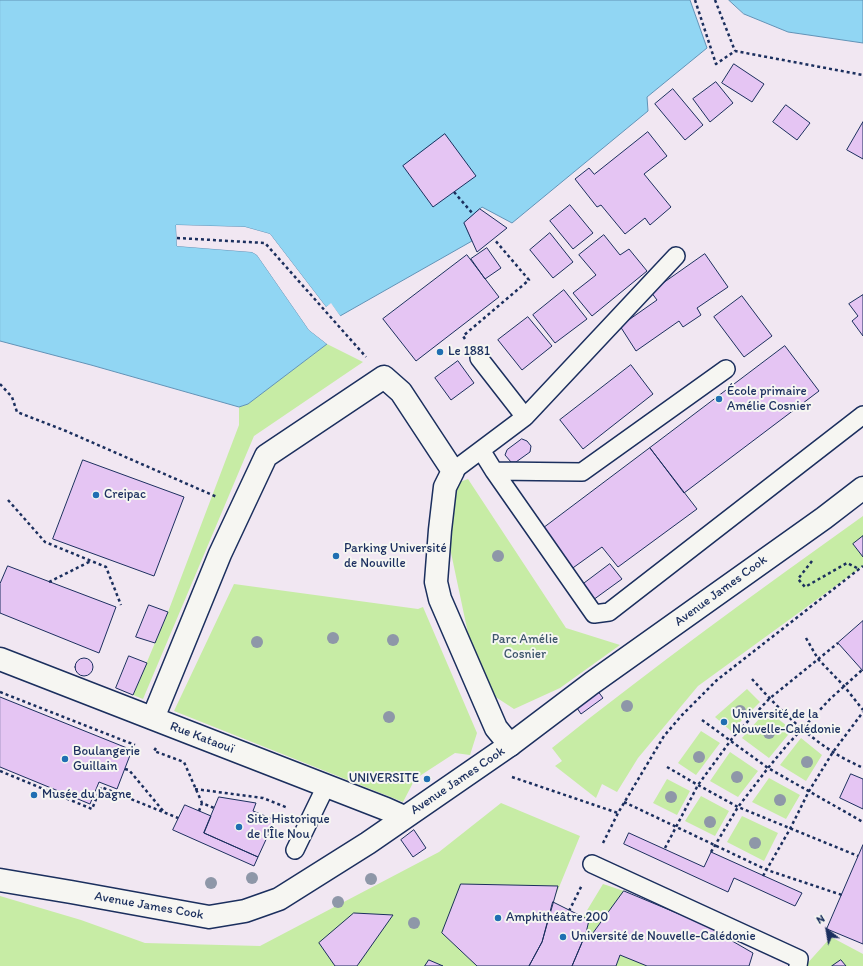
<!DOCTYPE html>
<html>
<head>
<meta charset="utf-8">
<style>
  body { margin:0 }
  #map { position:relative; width:863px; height:966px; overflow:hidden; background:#f1e7f2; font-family:Itim,sans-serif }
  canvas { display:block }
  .north { position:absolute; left:807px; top:910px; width:40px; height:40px; -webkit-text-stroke:3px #f6f6f2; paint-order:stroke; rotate:329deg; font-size:11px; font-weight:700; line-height:16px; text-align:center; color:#1b2f5e }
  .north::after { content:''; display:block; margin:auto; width:14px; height:18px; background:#1b2f5e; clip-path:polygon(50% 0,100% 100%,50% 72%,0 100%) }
</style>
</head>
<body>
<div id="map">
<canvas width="863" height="966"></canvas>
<div class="north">N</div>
</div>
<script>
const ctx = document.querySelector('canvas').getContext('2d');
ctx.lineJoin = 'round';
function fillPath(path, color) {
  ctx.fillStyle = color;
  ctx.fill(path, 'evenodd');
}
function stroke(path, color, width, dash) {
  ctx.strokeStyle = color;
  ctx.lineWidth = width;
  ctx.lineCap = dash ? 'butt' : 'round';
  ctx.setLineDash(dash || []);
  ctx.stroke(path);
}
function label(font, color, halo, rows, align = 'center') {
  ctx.font = font + ' Itim,sans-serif';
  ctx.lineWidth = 4;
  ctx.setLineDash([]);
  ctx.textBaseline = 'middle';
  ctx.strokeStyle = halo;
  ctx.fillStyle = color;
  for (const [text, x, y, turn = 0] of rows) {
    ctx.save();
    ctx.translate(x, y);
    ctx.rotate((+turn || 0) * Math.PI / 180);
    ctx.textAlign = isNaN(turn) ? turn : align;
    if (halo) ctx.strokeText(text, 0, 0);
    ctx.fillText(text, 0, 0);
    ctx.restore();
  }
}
fillPath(new Path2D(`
  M327 344 363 362 254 436 143 699 133 695 168 612 239 425V407L248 403Z
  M468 479 566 628 620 645 560 688 514 709 488 692 469 638 450 548 454 484Z
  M863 516V566L698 686 638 758 617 792 602 784 596 798 555 766 562 761 552 748C653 667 758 591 863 516Z
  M234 584 418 609 423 607 477 733 470 755 455 753 415 779 403 802 174 711Z
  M747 689 760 702 731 731 715 717Z
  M767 710 792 730 769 758 742 738Z
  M701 731 720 743 696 775 678 763Z
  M801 738 822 755 806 781 780 765Z
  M730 752 758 771 738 797 710 781Z
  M769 778 800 795 786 819 752 802Z
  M667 779 690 791 677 815 653 803Z
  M701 796 729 811 715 836 685 821Z
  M501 803 580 836 553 902 583 917 603 884 624 891 719 966H0V896L81 920 145 943 260 946 439 852Z
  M742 816 778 833 764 861 727 842Z
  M831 937 863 954V966H805Z`), '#c7eca5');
const water = new Path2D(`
  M0 0H690L707 48 647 97 648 111 512 223 482 207 464 223 472 241 340 316 331 304 326 307 270 234 245 227 176 225 177 246 252 252 257 255 309 330 327 344 248 404 239 407 91 365 0 341Z
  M729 0H863V43L788 32 744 14Z`);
fillPath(water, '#91d6f3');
stroke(water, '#6293b7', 1);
fillPath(new Path2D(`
  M176 225 245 227 270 234 326 307 331 303 341 317H339L331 306 326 309H324L269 236 245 229 178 227 179 244 252 250 258 253 311 329 328 343 327 344 309 330 257 255 252 252 177 246Z`), '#f1e7f2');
const building = new Path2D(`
  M734 64 764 84 752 102 722 83Z
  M716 82 733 103 710 122 693 99Z
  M673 89 703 125 685 140 655 104Z
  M786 105 810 123 797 140 773 122Z
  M863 122V159L847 150Z
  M648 132 667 156 644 174 671 207 650 225 645 218 625 234 601 205 597 207 575 179 589 168 594 174Z
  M445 134 476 176 433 207 403 166Z
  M570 205 593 233 573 249 550 221Z
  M480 209 507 228 477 252 464 223Z
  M550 233 573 262 553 278 530 250Z
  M604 235 620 255 629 249 647 271 592 316 573 293 596 275 579 255Z
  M487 248 501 268 485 279 471 259Z
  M705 254 728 287 697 308 701 315 683 327 679 321 636 351 620 326 657 300 651 292Z
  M467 255 499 297 416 361 383 319Z
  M564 290 587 319 555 343 533 315Z
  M863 295V336L852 321 858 316 849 304Z
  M742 296 772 336 744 357 714 317Z
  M528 317 552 346 522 370 498 340Z
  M785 346 819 391 684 493 650 448Z
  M458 361 474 383 451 400 435 378Z
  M631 365 653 394 583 449 560 420Z
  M522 439 527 441 531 446 530 452 516 462H511L505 455 507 450Z
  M650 448 697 509 618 567 602 547 570 570 541 530Z
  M83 460 184 497 154 576 53 539Z
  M863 536V557L853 544Z
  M610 564 622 579 593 600 582 585Z
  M8 566 116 607 99 653 0 613V584Z
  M149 605 168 612 155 643 136 637Z
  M863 621V671L838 643Z
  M129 656 147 663 133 695 116 688Z
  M75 667a9 9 0 1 1 18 0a9 9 0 1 1-18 0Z
  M597 690 603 698 581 714 575 705Z
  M0 697 132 750 117 789 99 782 90 804 0 767Z
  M851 774 863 779V809L840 798Z
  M219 797 256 803 253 811 275 820 258 857 204 833Z
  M185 805 211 816 204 833 258 857 254 866 173 830Z
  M414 830 426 848 413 857 401 840Z
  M629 833 704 867 711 852 802 893 795 906 734 878 728 892 624 844Z
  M863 845V944L827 929Z
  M461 884 558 886 542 942 529 966H477L442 933Z
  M624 891 720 931V934L753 953 749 966H647L620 955 616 966H572L586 933 591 935Z
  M553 902 589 920 586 933 572 966H529L542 942Z
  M354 913 393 915 357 966H335L319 943Z
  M429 960 443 966H425Z
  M841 960 846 966H832Z`);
fillPath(building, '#e5c5f3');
stroke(building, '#1b2f5e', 1);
const service = new Path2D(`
  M525 417 676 256
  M481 450 494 471 582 472 726 369
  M453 471 525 417 479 358
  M494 471 594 614 609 612 863 415
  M295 850 326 786
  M592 864 799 959 798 966`);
const minor = new Path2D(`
  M0 659 386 809 404 817
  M153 718 220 554 266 456 384 377 401 392 453 471 445 487 440 530 436 582 440 599 496 728 510 745`);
const secondary = new Path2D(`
  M0 880 71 892 209 917 245 911 279 899 368 843 510 745 592 683 824 518 863 488`);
stroke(service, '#1b2f5e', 20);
stroke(minor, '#1b2f5e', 25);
stroke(secondary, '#1b2f5e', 25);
stroke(new Path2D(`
  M695 0 716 64 735 51 863 75
  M715 0 735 51
  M454 192 473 214
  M177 238 265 243 366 357
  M465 339 463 336 529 280 494 239
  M0 384 12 397 17 412 66 431 217 497
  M8 500 45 542 106 567 121 605
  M812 561 798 579 805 587 847 563 859 569
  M49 582 91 561
  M806 638 818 659 844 686 863 710
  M752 679C776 706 802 732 833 752 842 758 853 763 863 768
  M0 692 135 745
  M702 720 768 768 863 822
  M156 748 154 751 184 762 202 803 214 808
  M667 767 698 785 738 807 858 856
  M125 769 129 770 164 812
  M0 771 92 809 101 787 178 818
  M512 777 618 813
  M195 789 263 798 288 808
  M624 802 767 870 842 895
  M199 811 202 803
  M603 843 618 813 664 736 682 715 717 680 863 566
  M665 848 698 785 734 736 769 699 838 643
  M711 852 738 807 768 768 788 744 830 699 862 670
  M763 876 790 829 809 791 833 752 863 712
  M569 911 582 885`), '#1b2f5e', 2.5, [3, 3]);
stroke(service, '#f6f6f2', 17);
stroke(minor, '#f6f6f2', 22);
stroke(secondary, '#f6f6f2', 22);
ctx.fillStyle = '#8e97a8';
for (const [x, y] of [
  [498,556],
  [333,638],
  [393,640],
  [257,642],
  [627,706],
  [740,711],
  [389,717],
  [769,733],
  [699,757],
  [807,762],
  [737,777],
  [671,797],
  [780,800],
  [710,822],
  [755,843],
  [252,878],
  [371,879],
  [211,883],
  [338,902],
  [414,923]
]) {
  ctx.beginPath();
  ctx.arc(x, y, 6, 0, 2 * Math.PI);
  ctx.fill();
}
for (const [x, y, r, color] of [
  [440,352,4,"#1f6fb2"],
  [719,399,4,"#1f6fb2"],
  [96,495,4,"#1f6fb2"],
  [336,556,4,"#1f6fb2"],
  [724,722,4,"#1f6fb2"],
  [65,759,4,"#1f6fb2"],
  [427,779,4,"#1f6fb2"],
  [34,795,4,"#1f6fb2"],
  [239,827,4,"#1f6fb2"],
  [498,918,4,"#1f6fb2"],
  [563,937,4,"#1f6fb2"]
]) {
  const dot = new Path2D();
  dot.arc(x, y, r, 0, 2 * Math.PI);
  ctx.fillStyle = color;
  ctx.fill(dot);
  stroke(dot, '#f6f6f2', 1.5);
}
label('13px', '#1b2f5e', '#f6f6f2', [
  ["Le 1881",448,352],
  ["École primaire",727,392],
  ["Amélie Cosnier",727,407],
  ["Creipac",104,495],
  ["Parking Université",344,549],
  ["de Nouville",344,564],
  ["Université de la",732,715],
  ["Nouvelle-Calédonie",732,730],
  ["Boulangerie",73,752],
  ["Guillain",73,767],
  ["UNIVERSITE",419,779,"right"],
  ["Musée du bagne",42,795],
  ["Site Historique",247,820],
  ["de l'Île Nou",247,835],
  ["Amphithéâtre 200",506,918],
  ["Université de Nouvelle-Calédonie",571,937]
], 'left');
label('13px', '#1b2f5e', '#f6f6f2', [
  ["Avenue James Cook",721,591,-36],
  ["Rue Kataouï",202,738,21],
  ["Avenue James Cook",458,781,-34],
  ["Avenue James Cook",149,906,10]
]);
label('13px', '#3d556c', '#f6f6f2', [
  ["Parc Amélie",525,640],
  ["Cosnier",525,655]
]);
</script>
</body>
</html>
